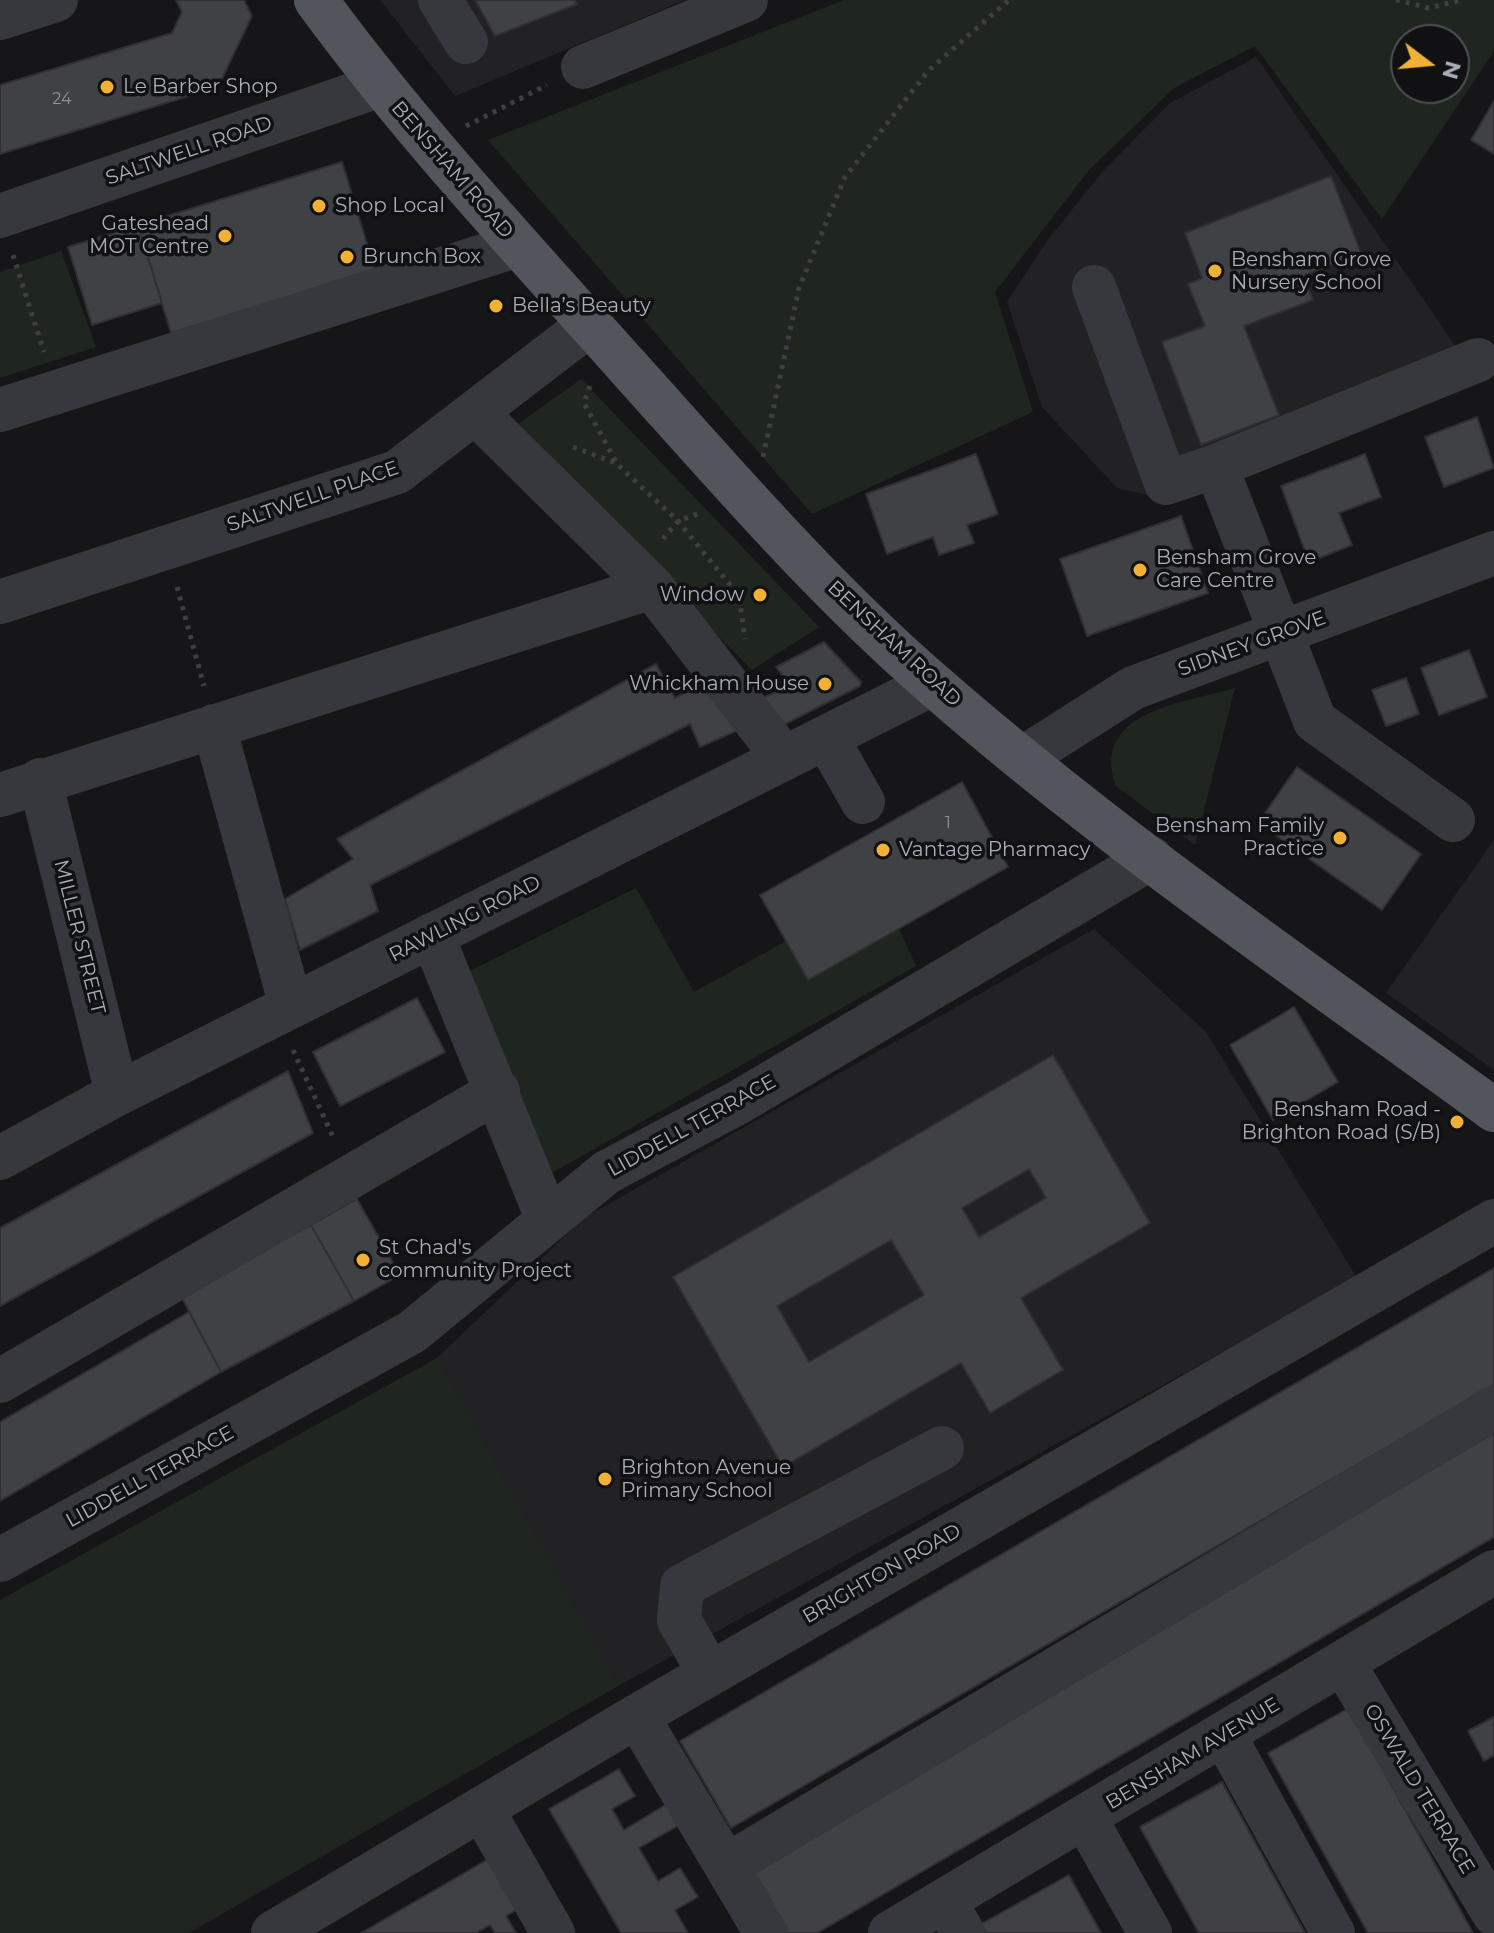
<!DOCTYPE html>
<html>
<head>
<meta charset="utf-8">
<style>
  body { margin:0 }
  #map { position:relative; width:1494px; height:1933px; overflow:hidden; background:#161618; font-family:Montserrat,sans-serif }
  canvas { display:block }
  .north { position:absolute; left:1390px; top:24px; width:80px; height:80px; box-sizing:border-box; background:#111113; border:2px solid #4d4f55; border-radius:50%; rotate:106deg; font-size:22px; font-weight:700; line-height:32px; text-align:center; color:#a8adb8 }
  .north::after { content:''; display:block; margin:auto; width:28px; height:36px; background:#f2b134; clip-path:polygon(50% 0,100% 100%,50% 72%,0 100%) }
</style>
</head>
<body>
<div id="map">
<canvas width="1494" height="1933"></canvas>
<div class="north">N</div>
</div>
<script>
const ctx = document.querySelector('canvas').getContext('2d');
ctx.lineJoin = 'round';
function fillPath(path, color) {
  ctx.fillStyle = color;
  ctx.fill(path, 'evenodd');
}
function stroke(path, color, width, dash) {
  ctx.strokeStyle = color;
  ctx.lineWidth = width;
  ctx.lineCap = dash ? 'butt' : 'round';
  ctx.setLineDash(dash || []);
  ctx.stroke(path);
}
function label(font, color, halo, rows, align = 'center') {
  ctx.font = font + ' Montserrat,sans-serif';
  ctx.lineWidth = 7;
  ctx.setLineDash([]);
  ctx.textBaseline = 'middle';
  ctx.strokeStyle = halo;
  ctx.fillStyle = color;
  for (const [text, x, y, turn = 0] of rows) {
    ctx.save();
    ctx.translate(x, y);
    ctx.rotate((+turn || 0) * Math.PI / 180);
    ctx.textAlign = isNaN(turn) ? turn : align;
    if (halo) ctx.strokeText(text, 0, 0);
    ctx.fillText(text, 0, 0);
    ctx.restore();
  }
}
fillPath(new Path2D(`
  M380 0H685L455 96Z
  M1256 57 1463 357 1151 496 1117 488 1042 407 1007 302 1047 241 1102 172 1170 103Z
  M1494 840V1070L1386 993Z
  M1094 929 1206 1032 1357 1278 618 1686 189 1933H0V1601L437 1358 584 1218Z`), '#222225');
fillPath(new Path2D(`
  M844 0H1494V51L1382 219 1255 46 1174 88 1089 170 995 292 1033 412 812 514 488 140ZM1406 40H1454V88H1406Z
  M61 251 96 347 0 378V272Z
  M581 379 819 627 752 670 511 429Z
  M1235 688 1195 845 1116 786C1089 711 1185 703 1235 688Z
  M636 888 694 992 786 941 808 980 899 929 916 966 543 1178 468 972Z
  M437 1358 618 1686 184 1933H0V1600Z`), '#1e261f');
const building = new Path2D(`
  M176 0H244L252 16 218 87 0 154V85L172 33 182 12Z
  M475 0H575L577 4 495 36Z
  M1494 101V154L1471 140Z
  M342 162 375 270 171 333 138 225Z
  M1331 176 1361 253 1303 276 1313 300 1244 326 1279 415 1201 445 1162 342 1205 326 1188 284 1202 278 1185 233Z
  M138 225 162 303 92 325 68 247Z
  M1477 417 1494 468 1444 487 1425 437Z
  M976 454 998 514 967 525 974 543 939 555 933 537 887 554 866 494Z
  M1365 454 1381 497 1339 513 1352 545 1309 562 1281 486Z
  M1181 516 1208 593 1087 636 1060 559Z
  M824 642 861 682 860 686 777 728 762 698 791 686 776 667Z
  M1469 650 1487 697 1439 715 1421 668Z
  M656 664 675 698 711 679 738 730 700 747 690 724 370 885 378 911 300 950 285 899 353 859 337 839Z
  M1406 678 1419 714 1386 726 1372 690Z
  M1297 767 1421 854 1382 910 1258 823Z
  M962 782 1008 867 808 980 760 895Z
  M417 998 445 1052 340 1106 313 1052Z
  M1294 1007 1338 1082 1273 1120 1230 1045Z
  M1053 1055 1150 1223 1021 1298 1063 1370 990 1413 961 1363 783 1467 673 1277ZM1029 1169 1046 1198 979 1237 962 1208ZM891 1240 924 1295 809 1362 777 1306Z
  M288 1071 313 1133 0 1306V1228Z
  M357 1199 400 1275 354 1301 311 1225Z
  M311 1225 354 1301 221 1372 180 1294Z
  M1494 1268V1385L731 1828 680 1741Z
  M189 1312 221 1372 0 1501V1422Z
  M1494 1433V1537L817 1933H785L748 1868Z
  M1349 1708 1473 1933H1368L1268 1753Z
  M1494 1717V1755L1484 1761 1468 1731Z
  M619 1769 635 1796 612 1809 624 1830 667 1804 679 1825 639 1848 658 1881 680 1868 698 1897 675 1910 688 1933H621L549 1809Z
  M1222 1782 1305 1933H1199L1140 1827Z
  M497 1854 526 1904 506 1916 516 1933H495L490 1925 476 1933H361Z
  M1069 1875 1101 1933H986L981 1924Z`);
fillPath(building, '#404145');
stroke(building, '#303034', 2);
stroke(new Path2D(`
  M1396 0 1429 8 1461 0
  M466 126 547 85
  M13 255 44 352
  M590 386 584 403 617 464 678 521 739 596 745 639
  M573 447 616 463
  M763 457 799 288 845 177 928 71 1009 0
  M663 539 678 521 703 512
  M177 587 204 686
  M293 1050 334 1139`), '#3d3f44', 5, [4, 6]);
stroke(new Path2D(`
  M440 0 466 42
  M0 18 56 0
  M583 67 746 0
  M0 216 378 86
  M1094 287 1166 483 1216 466 1315 721 1453 820
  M0 410 518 245
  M475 412 652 587 784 758
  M1216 466 1478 360
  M0 602 397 472 590 324
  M214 726 291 1006
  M826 737 863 802
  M1023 758 1133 688 1494 553
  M40 780 117 1094
  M0 795 652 587
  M432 935 548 1220
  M0 1158 117 1094 932 684
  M0 1381 498 1091
  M0 1560 412 1332 607 1172 739 1102 1151 858
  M1343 1663 1494 1914
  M710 1674 679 1620 682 1586 942 1448
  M637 1716 766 1933
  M1224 1735 1333 1933
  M482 1809 553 1933
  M1085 1818 1150 1933
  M726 1866 1494 1408
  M945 1901 963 1933
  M273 1933 637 1716 1494 1221
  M890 1933 1494 1572`), '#37383d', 44);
stroke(new Path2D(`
  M316 0C411 130 521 247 628 367 726 476 823 589 934 685 1110 839 1305 972 1494 1110`), '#53555c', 44);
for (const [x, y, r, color] of [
  [107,87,8,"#f2b134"],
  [319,206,8,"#f2b134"],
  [225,236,8,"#f2b134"],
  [347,257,8,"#f2b134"],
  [1215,271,8,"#f2b134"],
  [496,306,8,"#f2b134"],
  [1140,570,8,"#f2b134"],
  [760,595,8,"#f2b134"],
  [825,684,8,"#f2b134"],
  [1340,838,8,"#f2b134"],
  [883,850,8,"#f2b134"],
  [1457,1122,8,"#f2b134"],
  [363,1260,8,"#f2b134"],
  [605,1479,8,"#f2b134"]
]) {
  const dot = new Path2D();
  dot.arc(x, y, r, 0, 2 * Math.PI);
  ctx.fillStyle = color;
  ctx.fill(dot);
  stroke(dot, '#111113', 3);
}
label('16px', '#8e929b', null, [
  ["24",62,99],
  ["1",948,823]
]);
label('20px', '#a8adb8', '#111113', [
  ["Le Barber Shop",123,87],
  ["Shop Local",335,206],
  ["Gateshead",209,224,"right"],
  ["MOT Centre",209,247,"right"],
  ["Brunch Box",363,257],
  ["Bensham Grove",1231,260],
  ["Nursery School",1231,283],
  ["Bella’s Beauty",512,306],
  ["Bensham Grove",1156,558],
  ["Care Centre",1156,581],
  ["Window",744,595,"right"],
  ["Whickham House",809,684,"right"],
  ["Bensham Family",1324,826,"right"],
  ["Practice",1324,849,"right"],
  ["Vantage Pharmacy",899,850],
  ["Bensham Road -",1441,1110,"right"],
  ["Brighton Road (S/B)",1441,1133,"right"],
  ["St Chad's",379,1248],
  ["community Project",379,1271],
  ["Brighton Avenue",621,1468],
  ["Primary School",621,1491]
], 'left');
label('20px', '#a8adb8', '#111113', [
  ["SALTWELL ROAD",189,151,-19],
  ["BENSHAM ROAD",452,170,49],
  ["SALTWELL PLACE",313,497,-19],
  ["BENSHAM ROAD",894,644,43],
  ["SIDNEY GROVE",1252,644,-20],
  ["RAWLING ROAD",465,919,-27],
  ["MILLER STREET",79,937,76],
  ["LIDDELL TERRACE",692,1126,-29],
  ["LIDDELL TERRACE",150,1477,-29],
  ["BRIGHTON ROAD",882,1574,-30],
  ["BENSHAM AVENUE",1193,1754,-31],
  ["OSWALD TERRACE",1419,1789,59]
]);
</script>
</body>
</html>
